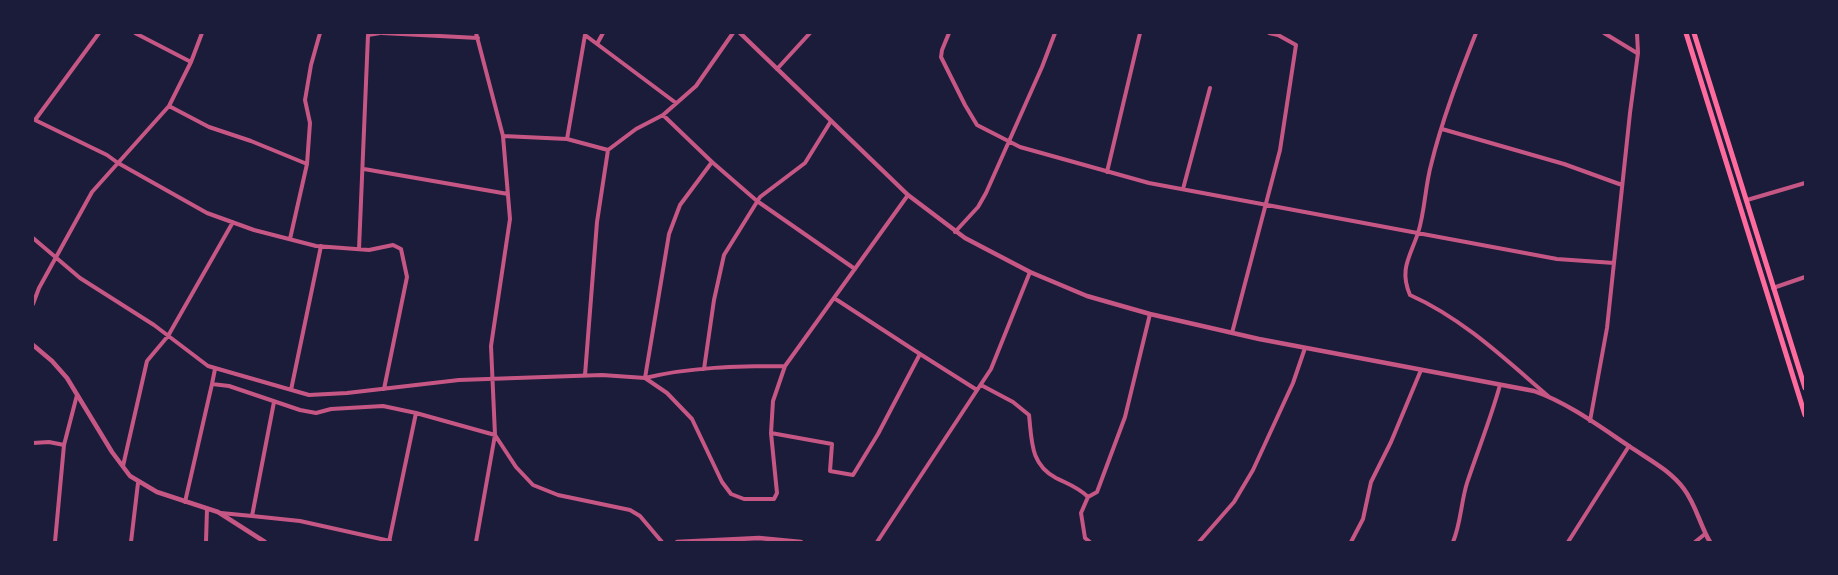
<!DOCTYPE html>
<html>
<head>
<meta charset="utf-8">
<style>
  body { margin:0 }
  #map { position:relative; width:1838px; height:575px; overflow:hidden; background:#1b1b3a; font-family:"DejaVu Sans",sans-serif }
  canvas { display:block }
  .frame { position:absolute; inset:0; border:34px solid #1b1b3a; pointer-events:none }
</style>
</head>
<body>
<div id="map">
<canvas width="1838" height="575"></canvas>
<div class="frame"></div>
</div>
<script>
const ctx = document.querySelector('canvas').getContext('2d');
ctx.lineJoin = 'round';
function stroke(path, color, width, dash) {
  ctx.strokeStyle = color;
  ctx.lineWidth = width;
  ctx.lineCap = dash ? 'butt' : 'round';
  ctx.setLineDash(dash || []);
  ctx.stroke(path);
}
stroke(new Path2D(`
  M99 33 35 120 107 155 118 163 207 213 254 230 316 246 369 250 393 245 401 249 407 277 384 389
  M135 33 191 62
  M382 33 478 38
  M949 33 942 50 941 57 965 105 977 125 1020 147 1149 183 1557 259 1614 263
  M1476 33C1459 76 1442 120 1431 165 1425 187 1425 211 1418 233 1410 257 1399 269 1410 295 1462 318 1505 359 1548 396
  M1604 33 1637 53
  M597 44 603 33
  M777 69 810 33
  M169 106 209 127 251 141 307 164 290 239
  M663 115 696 86 733 33
  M1442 129 1564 164 1622 185
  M503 136 567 139 608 150
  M567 139 585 35 676 103
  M712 162 757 201 855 269
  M307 164 310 123 305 100 311 65 320 33
  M364 169 508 194
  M1107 172 1140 33
  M1183 189 1210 88
  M1747 200 1805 183
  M955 232 978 207 986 193 1042 67 1055 33
  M33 238 80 278 154 325 208 366 309 395 347 393 459 380 602 375 645 378 667 393 692 419 722 482 731 494 744 499H774L777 493 771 433 773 401 785 366 908 195
  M359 249 368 35 380 33
  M1773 288 1805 277
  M33 304 39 288 92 192 169 106 191 62 202 33
  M1232 333 1280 150 1296 45 1278 35 1269 33
  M920 354 977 390
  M704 369 714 300 724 255 760 197 805 163 831 121
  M585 375 597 222 608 150 636 129 663 115 712 162 680 205 669 234 645 378C690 367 738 366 785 366
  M212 384 215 369
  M981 385 1013 402 1029 415C1032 441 1030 464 1056 478 1068 484 1078 487 1088 497L1081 513 1085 538 1090 542
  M291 390 321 246
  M1590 421 1607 328 1630 113 1638 53 1637 33
  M771 433 832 444 830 471 853 475 878 434 920 354 834 298
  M33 443 49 442 64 445
  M123 466 147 361 168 336 233 222
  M1088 497 1097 492 1125 417 1150 314
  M185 502 212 384 229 386 300 410 316 413 331 409 383 406 416 413
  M221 513 252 516 274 402
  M252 516 300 521 390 541
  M55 542 64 445 77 395
  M131 542 138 483
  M206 542 207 509
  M389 542 416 413 495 435 516 467 533 485 558 495 630 510 640 516 662 542
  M476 542 495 435 491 346 510 219 503 136 476 33
  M877 542 991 369 1030 272
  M1199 542 1234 502 1253 470 1293 383 1305 348
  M1351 542 1363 519 1371 482 1391 442 1421 370
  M1453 542C1461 523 1461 502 1467 483 1478 450 1491 418 1500 385
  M1568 542 1629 446
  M1695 542 1705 534`), '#c65784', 4);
stroke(new Path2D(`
  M740 33 908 195 965 238 1030 272 1087 296 1150 314 1259 339 1534 391C1568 403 1599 426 1629 446 1648 459 1670 470 1684 489 1696 505 1700 525 1710 542
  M33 345 52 361 67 378 112 452 130 476 157 492 218 512 265 542
  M677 542 759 538 801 542`), '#c65784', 4.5);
stroke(new Path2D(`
  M1686 33 1805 415
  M1694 33 1805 388`), '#ff6b9d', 5);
</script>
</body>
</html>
